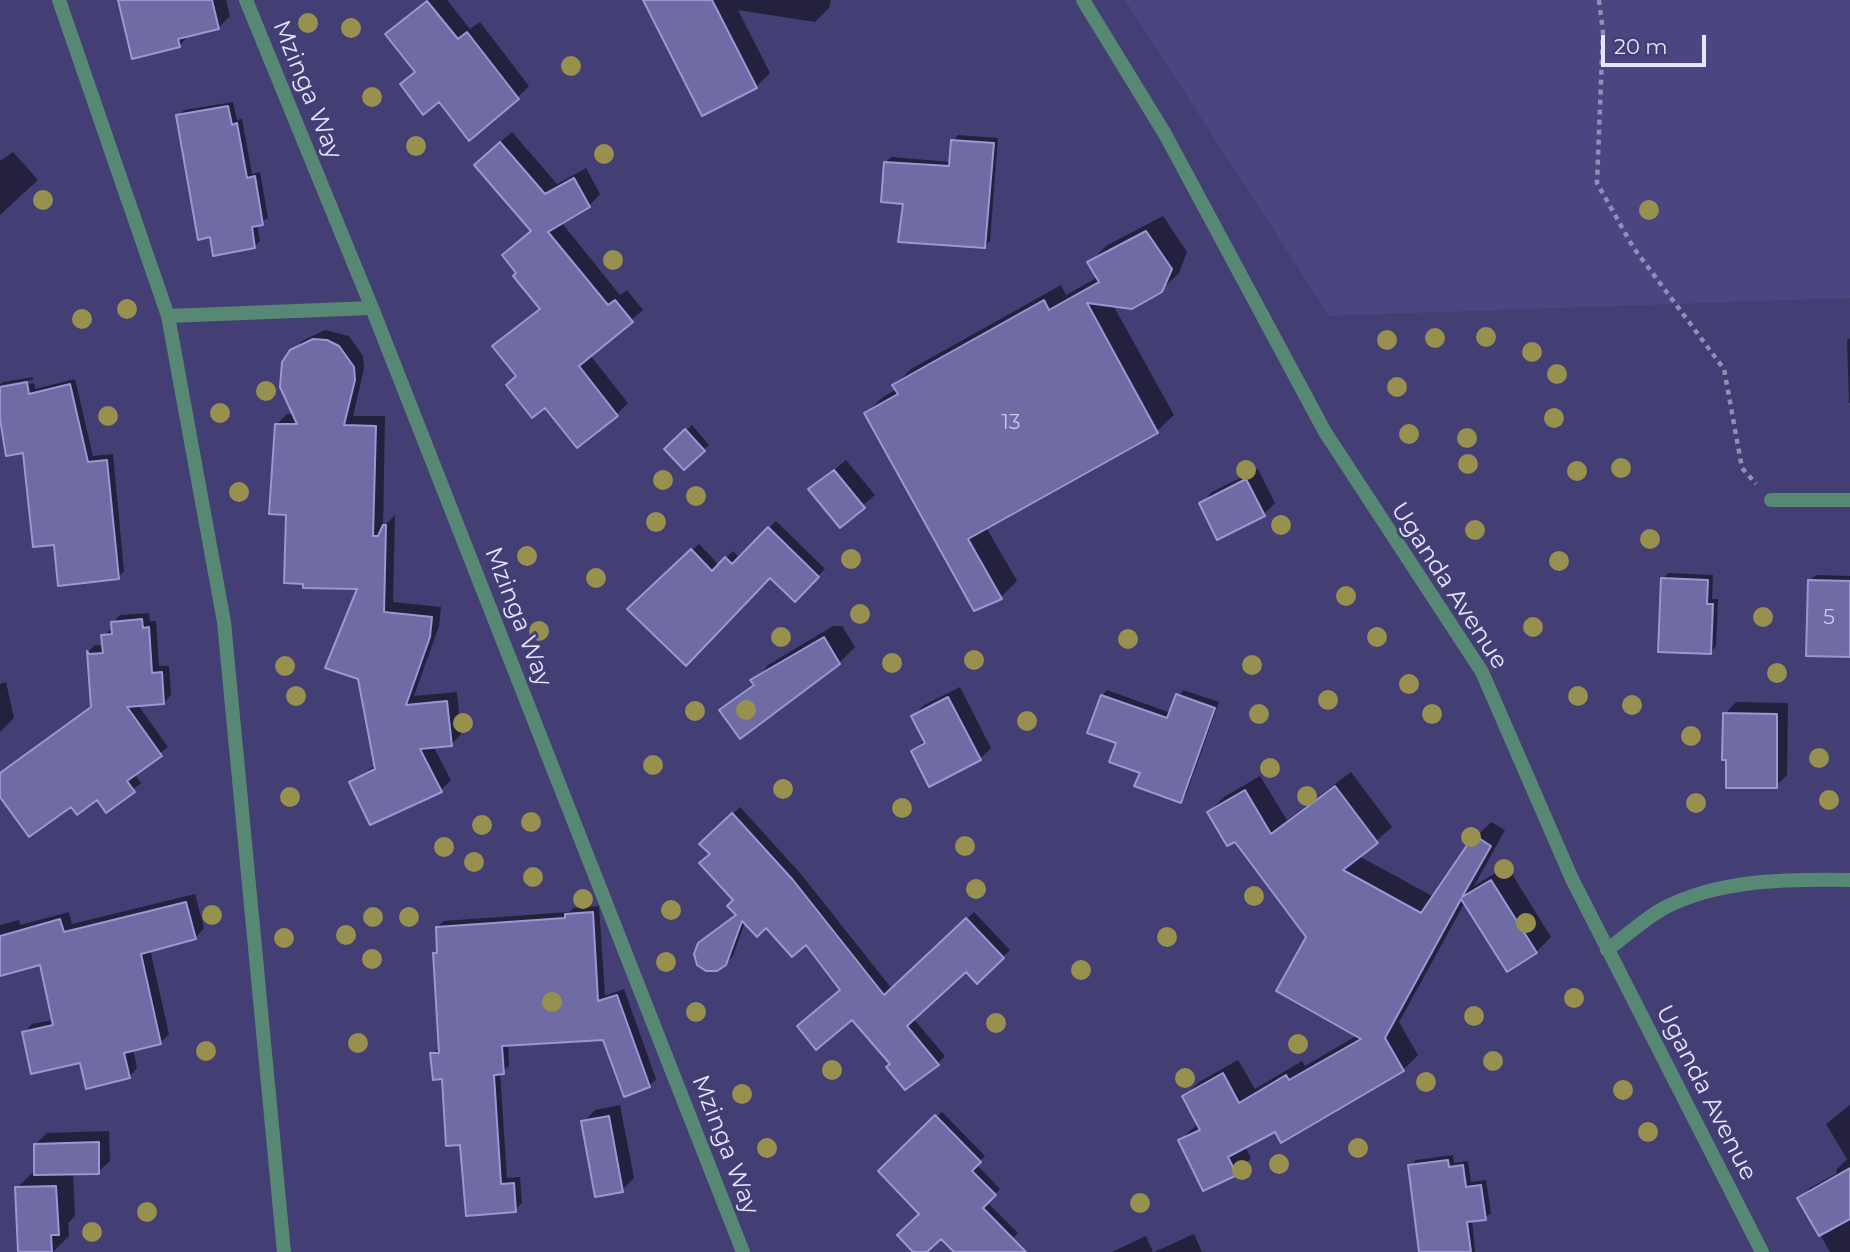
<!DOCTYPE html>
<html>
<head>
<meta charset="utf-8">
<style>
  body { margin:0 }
  #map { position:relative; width:1850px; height:1252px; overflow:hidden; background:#433e73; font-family:Montserrat,sans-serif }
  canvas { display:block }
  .scale { position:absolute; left:1601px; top:35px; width:105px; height:32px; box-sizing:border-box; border:4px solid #e5e5ff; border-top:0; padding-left:9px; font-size:21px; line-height:24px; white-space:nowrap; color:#e5e5ff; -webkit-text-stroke:5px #433e73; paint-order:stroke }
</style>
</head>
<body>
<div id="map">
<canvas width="1850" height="1252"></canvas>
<div class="scale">20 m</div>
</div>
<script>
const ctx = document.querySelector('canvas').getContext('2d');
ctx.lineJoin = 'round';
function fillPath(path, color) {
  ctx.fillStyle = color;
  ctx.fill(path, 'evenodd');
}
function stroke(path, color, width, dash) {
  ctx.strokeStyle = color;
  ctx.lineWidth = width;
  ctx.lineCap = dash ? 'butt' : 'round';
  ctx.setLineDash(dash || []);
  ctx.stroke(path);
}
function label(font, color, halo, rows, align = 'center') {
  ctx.font = font + ' Montserrat,sans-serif';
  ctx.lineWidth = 6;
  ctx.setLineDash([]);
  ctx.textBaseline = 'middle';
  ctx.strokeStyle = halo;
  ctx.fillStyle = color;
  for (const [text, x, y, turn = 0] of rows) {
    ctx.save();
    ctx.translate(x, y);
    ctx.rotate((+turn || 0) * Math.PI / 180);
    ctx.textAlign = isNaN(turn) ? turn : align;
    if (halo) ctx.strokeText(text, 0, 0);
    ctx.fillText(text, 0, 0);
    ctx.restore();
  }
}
fillPath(new Path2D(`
  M1125 0H1850V298L1329 316Z`), '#4b4581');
fillPath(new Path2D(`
  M120 0H226L230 16 218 28 190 34 179 46Z
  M428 0H447L470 29 480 22 529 86 518 97 439 100 402 84 416 71 388 34Z
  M644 0H831L829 8 815 22 738 10 770 73 756 87Z
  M233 102 237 120 242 119 252 174 260 172 268 218 257 224 260 241 254 247 211 235 178 116 184 110Z
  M512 132 557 184 586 168 600 194 589 206 561 222 620 295 627 290 643 310 590 355 628 403 616 415 518 376 495 346 541 307 532 230 487 153Z
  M958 135 998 138 990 241 985 246 905 202 886 162 891 157 951 162 953 141Z
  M13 152 38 180 0 215V161Z
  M1163 216 1187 252 1179 273 1161 290 1113 305 1174 415 1157 431 986 527 1017 581 1001 597 975 609 866 413 883 397 897 389 895 385 911 369 1061 285 1066 295 1098 277 1090 262 1106 246Z
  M325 330 349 336 363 356 364 369 353 416H385L383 527 395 515 393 602 441 607 439 626 414 696 457 692 461 734 451 745 433 746 451 780 441 790 351 782 376 765 360 587 288 513 277 424 287 414H295L291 352 302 341Z
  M1850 338V403H1849L1847 341Z
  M33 377V380L1 385V388L34 383 35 389 75 379 93 456 113 454 124 571 118 578 55 543 25 451 0 408V385L3 382Z
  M692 425 709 445 684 468 667 449Z
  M846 460 875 495 840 525 811 490Z
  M1258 469 1275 503 1264 514 1201 503 1212 492Z
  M776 521 825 569 795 599 771 575 629 609 699 544 719 565 733 551 740 558Z
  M1668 573 1713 575 1712 599H1718L1716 646 1711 652 1663 579Z
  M1816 575 1850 576V655L1810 580Z
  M149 613 150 621H156L159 666H169L171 695 164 703 138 705 168 747 134 773 141 783 106 810 97 798 71 804 0 794V773L93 706 89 651 95 645 104 646 103 636 113 628V622L120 615Z
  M833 626H842L855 647 839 663 721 710 754 683 768 665Z
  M6 682 14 718 0 732V684Z
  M960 687 991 748 980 759 913 751 925 739 913 716 924 705Z
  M1107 690 1171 713 1183 690 1219 702 1186 795 1180 801 1142 772 1118 742 1102 696Z
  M1736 702 1788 703 1787 775 1776 786 1725 714Z
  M1351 772 1392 827 1359 856 1434 897 1476 837 1491 822 1505 830 1474 886 1507 866 1551 937 1536 952 1465 902 1399 1022 1418 1055 1403 1070 1245 1146 1251 1158 1236 1173 1180 1140 1199 1123 1184 1097 1199 1082 1238 1060 1255 1089 1302 1061 1305 1066 1358 1035 1308 937 1235 839 1209 812 1224 797 1260 776 1287 820Z
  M740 807 800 873 892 989 974 912 1010 950 977 981 966 969 913 1018 945 1056 938 1063 892 1064 806 943 766 926 745 922 733 956 725 964 699 944 737 914 735 900 712 854 702 844Z
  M195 894 204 928 196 937 150 949 169 1034 160 1043 133 1049 137 1068 129 1077 81 1061 24 1033 32 1024 53 1020 41 963 0 975V925L19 920 20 925 69 912 72 924Z
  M599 906 605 996 624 989 656 1079 649 1086 604 1038 508 1044 509 1066 500 1073 507 1178 520 1177 522 1203 515 1210 462 1143 444 1077 432 1054 441 1047 434 954 439 950 437 927 444 921 569 912 574 908Z
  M620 1105 634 1178 622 1190 583 1122 595 1110Z
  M1850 1105V1252H1830L1800 1198 1810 1188 1837 1173 1836 1170 1847 1159 1826 1124Z
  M942 1112 985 1156 976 1164 1000 1189 987 1202 1018 1233 999 1252H957L941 1236 924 1252H915L922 1214 880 1171Z
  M109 1131 110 1161 98 1172 73 1173 75 1216 68 1223 69 1236 53 1252H20L17 1188 35 1170 36 1144 47 1133Z
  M1453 1155 1454 1163 1468 1161 1471 1182 1486 1180 1491 1213 1485 1218 1472 1220 1475 1252H1421L1410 1166 1416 1160Z
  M1194 1234 1202 1252H1154Z
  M1146 1236 1153 1252H1112Z`), '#0007');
const building = new Path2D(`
  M118 0H212L219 29 178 39 180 47 132 59Z
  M643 0H712L757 88 702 116Z
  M427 1 458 39 467 32 519 99 469 141 439 102 423 115 400 84 415 72 385 34Z
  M228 106 232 125 237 123 247 178 255 176 263 225 252 227 255 248 213 256 210 237 198 240 176 115Z
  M951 140 994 143 985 248 898 242 903 204 881 202 884 162 949 166Z
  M500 142 545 194 574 178 590 207 548 232 608 305 615 300 633 322 579 366 618 416 577 448 545 408 532 418 506 385 516 376 492 346 540 309 513 276 516 273 502 255 531 231 474 165Z
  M1146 231 1172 269 1162 292 1132 309 1087 303 1158 433 968 539 1002 599 974 611 864 413 898 394 892 385 1044 300 1049 310 1099 282 1087 262Z
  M313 339 327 340 339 346 354 367 355 380 344 425 376 426 373 536H378L383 525H386L384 612 432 617 430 637 406 705 447 701 452 746 420 749 442 792 370 825 349 782 375 769 358 679 325 668 357 589 303 588V584L284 583 286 515 269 514 275 424H297L280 387 282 362 290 350Z
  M27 382 29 394 70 384 88 462 107 460 119 579 58 586 54 545 33 547 23 453 6 456 0 419V387Z
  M685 429 705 451 684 470 664 449Z
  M834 470 865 508 840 528 808 489Z
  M1246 479 1265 516 1217 540 1199 503Z
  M768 527 819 577 795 602 770 578 686 666 627 609 691 549 712 571 725 557 732 564Z
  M1661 578 1708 580 1707 604H1713L1711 654 1658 652Z
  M1808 580 1850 581V657L1806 656Z
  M142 619 143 628 149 627 152 673 162 672 164 704 127 707 162 756 127 781 135 792 106 813 97 800 77 815 71 807 29 837 0 797V773L91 707 87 651 89 654 103 653 101 635 112 634 111 622Z
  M824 637 840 664 740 739 719 710 754 685 750 680Z
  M1176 694 1215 708 1181 803 1134 786 1140 773 1109 762 1116 743 1087 733 1101 695 1167 718Z
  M948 697 981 760 929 787 911 751 925 743 911 716Z
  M1723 713 1777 714V788H1726V760H1722Z
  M1335 786 1378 843 1343 870 1421 913 1474 835 1491 846 1462 897 1491 880 1537 953 1507 972 1461 899 1385 1038 1404 1071 1281 1143 1275 1132 1228 1157 1237 1175 1203 1191 1178 1140 1200 1130 1182 1096 1223 1073 1239 1103 1286 1075 1289 1080 1361 1039 1276 991 1306 937 1235 842 1227 846 1207 812 1245 790 1271 834Z
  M732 813 793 880 884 995 966 918 1004 958 977 984 966 972 907 1026 939 1065 905 1090 886 1067 890 1064 852 1020 816 1050 797 1026 840 990 806 945 792 957 766 928 757 937 742 921 726 965 717 971H706L697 965 694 954 698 943 736 915 727 906 733 900 699 863 710 854 699 844Z
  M186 902 196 939 141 954 161 1044 124 1053 130 1078 86 1089 80 1063 31 1074 22 1032 53 1025 40 965 0 976V936L60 919 64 932Z
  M593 912 598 1001 617 995 650 1087 624 1097 603 1040 502 1046 504 1074 494 1075 501 1184 514 1183 516 1212 466 1216 460 1145 446 1146 442 1079 433 1080 430 1053H439L433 953H437L436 927 565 918V914Z
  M935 1115 981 1162 972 1171 996 1195 983 1208 1026 1252H954L941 1239 927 1252H913L897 1235 919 1214 878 1171Z
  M609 1116 623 1192 595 1197 581 1121Z
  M99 1142V1174L34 1175V1144Z
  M1448 1160 1449 1167 1463 1165 1466 1187 1481 1185 1486 1220 1467 1222 1471 1252H1419L1408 1165Z
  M1850 1168V1219L1819 1236 1797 1198Z
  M56 1186 59 1235H51L52 1252H18L15 1187Z`);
fillPath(building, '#6f6ba4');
stroke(building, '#9a97d4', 2);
stroke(new Path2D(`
  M1599 0 1603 32 1597 183 1633 247 1724 369 1742 468 1756 484`), '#918fb7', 4.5, [5, 5]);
stroke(new Path2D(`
  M59 0 168 316 224 622 284 1252
  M246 0 372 308 743 1252
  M1083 0 1165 134 1325 432 1482 672 1572 879 1762 1252
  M168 316 372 308
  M1771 500H1850
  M1607 950C1625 937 1644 919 1664 908 1720 879 1788 879 1850 880`), '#578873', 14);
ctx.fillStyle = '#98904e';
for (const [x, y] of [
  [308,23],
  [351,28],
  [571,66],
  [372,97],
  [416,146],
  [604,154],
  [43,200],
  [1649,210],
  [613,260],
  [127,309],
  [82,319],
  [1486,337],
  [1435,338],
  [1387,340],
  [1532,352],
  [1557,374],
  [1397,387],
  [266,391],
  [220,413],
  [108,416],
  [1554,418],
  [1409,434],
  [1467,438],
  [1468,464],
  [1621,468],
  [1246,470],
  [1577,471],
  [663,480],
  [239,492],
  [696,496],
  [656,522],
  [1281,525],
  [1475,530],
  [1650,539],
  [527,556],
  [851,559],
  [1559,561],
  [596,578],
  [1346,596],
  [860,614],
  [1763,617],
  [1533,627],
  [539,631],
  [781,637],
  [1377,637],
  [1128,639],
  [974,660],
  [892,663],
  [1252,665],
  [285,666],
  [1777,673],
  [1409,684],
  [296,696],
  [1578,696],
  [1328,700],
  [1632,705],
  [746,710],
  [695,711],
  [1259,714],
  [1432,714],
  [1027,721],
  [463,723],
  [1691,736],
  [1819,758],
  [653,765],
  [1270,768],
  [783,789],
  [1307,796],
  [290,797],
  [1829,800],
  [1696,803],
  [902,808],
  [531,822],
  [482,825],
  [1471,837],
  [965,846],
  [444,847],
  [474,862],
  [1504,869],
  [533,877],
  [976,889],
  [1254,896],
  [583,899],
  [671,910],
  [212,915],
  [373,917],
  [409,917],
  [1526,923],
  [346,935],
  [1167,937],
  [284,938],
  [372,959],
  [666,962],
  [1081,970],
  [1574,998],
  [552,1002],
  [696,1012],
  [1474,1016],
  [996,1023],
  [358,1043],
  [1298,1044],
  [206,1051],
  [1493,1061],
  [832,1070],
  [1185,1078],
  [1426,1082],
  [1623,1090],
  [742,1094],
  [1648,1132],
  [767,1148],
  [1358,1148],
  [1279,1164],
  [1242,1170],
  [1140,1203],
  [147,1212],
  [92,1232]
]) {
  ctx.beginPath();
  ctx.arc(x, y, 10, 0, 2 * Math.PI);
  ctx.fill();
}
label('21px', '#c8c6e8', null, [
  ["13",1011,423],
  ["5",1829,618]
]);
label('24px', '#e5e5ff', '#433e73', [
  ["Mzinga Way",307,90,68],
  ["Uganda Avenue",1449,586,57],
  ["Mzinga Way",518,617,69],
  ["Uganda Avenue",1706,1093,63],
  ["Mzinga Way",725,1145,69]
]);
</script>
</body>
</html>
